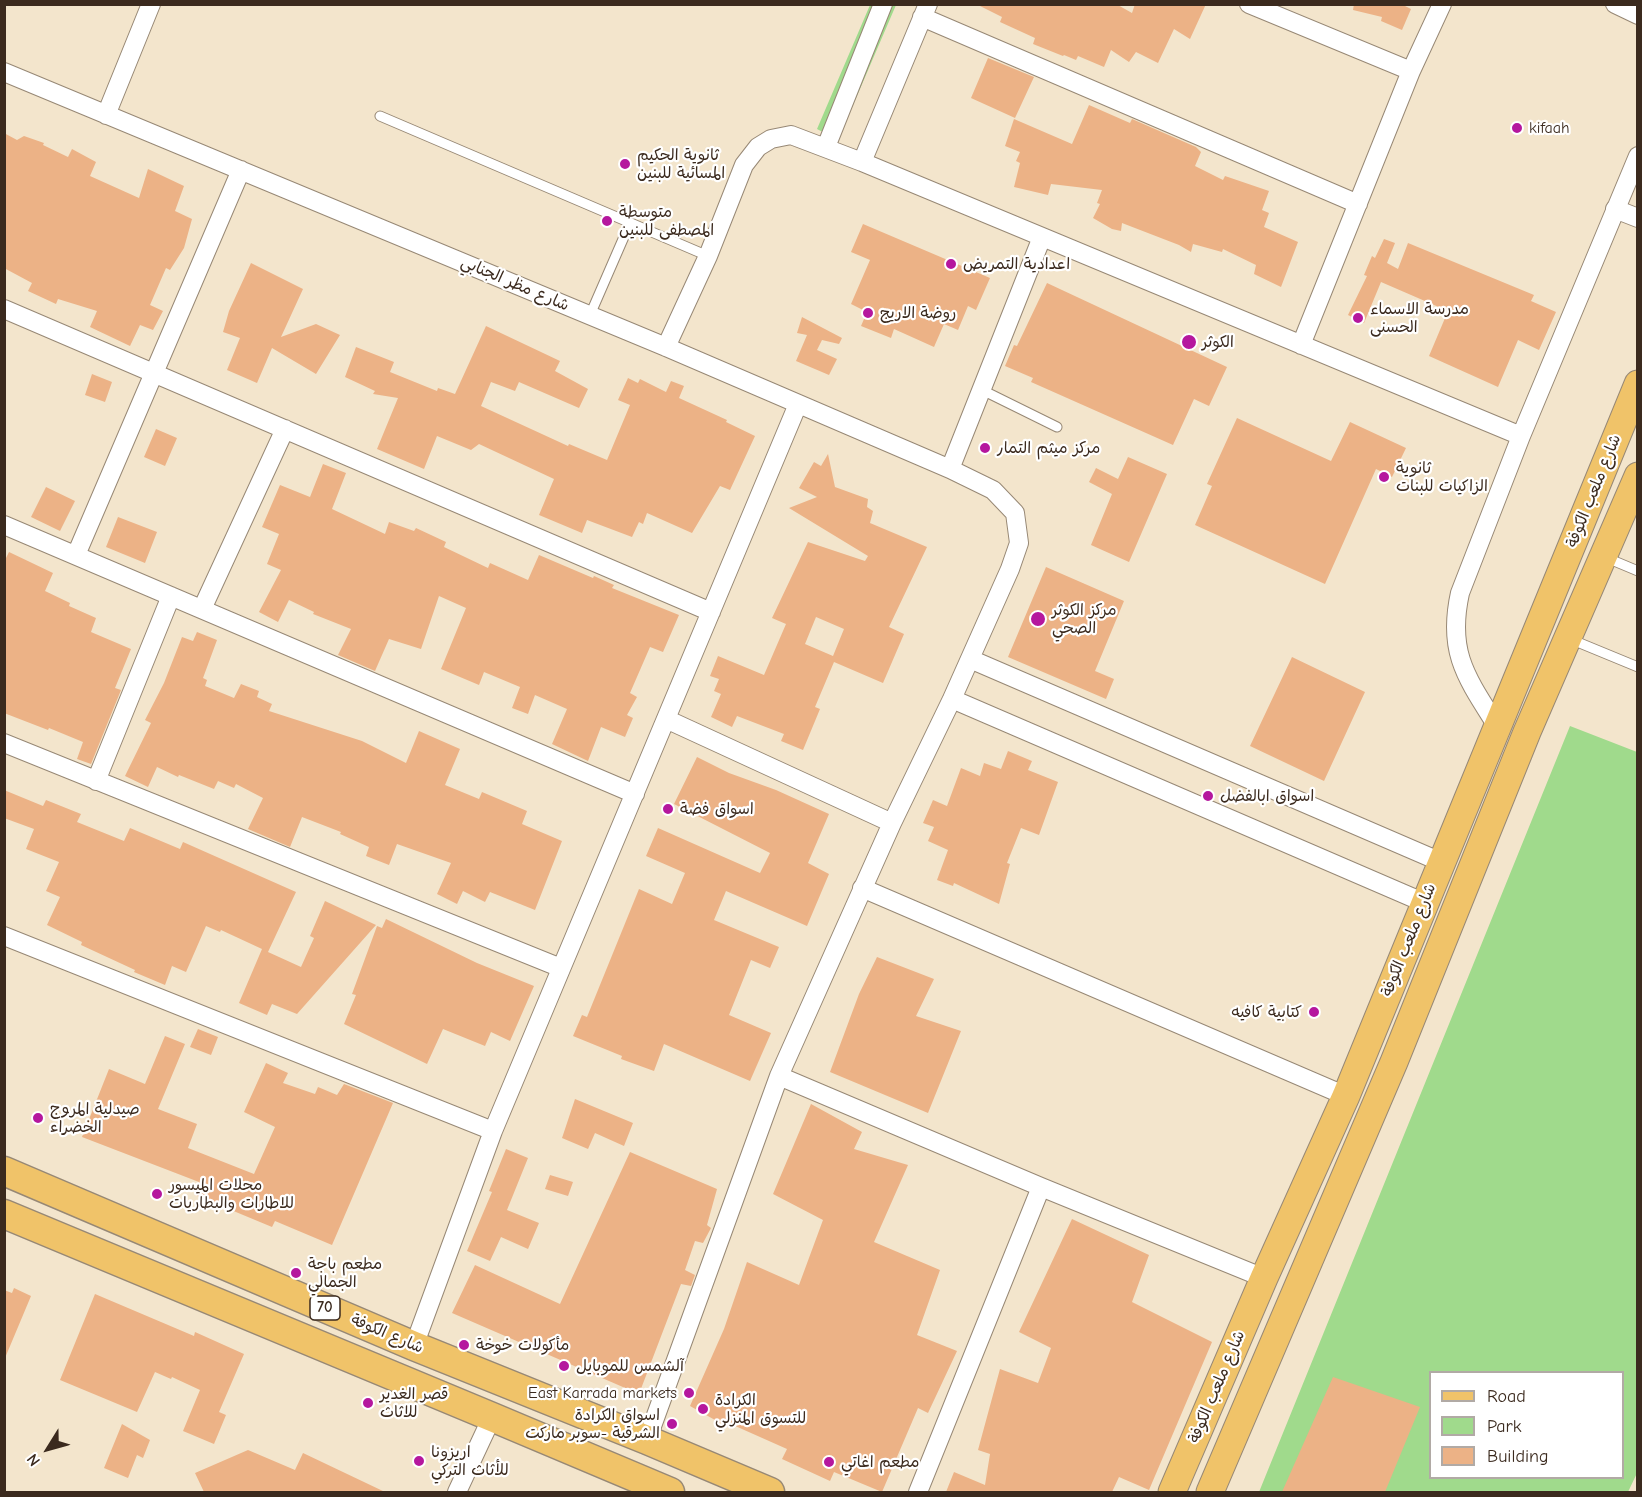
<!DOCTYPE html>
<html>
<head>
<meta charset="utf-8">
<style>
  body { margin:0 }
  #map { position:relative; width:1642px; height:1497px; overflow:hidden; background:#f3e5cc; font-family:"Comic Neue",sans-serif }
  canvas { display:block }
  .frame { position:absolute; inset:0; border:6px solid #3b2a1e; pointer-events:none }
  .legend { position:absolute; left:1429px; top:1371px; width:195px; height:108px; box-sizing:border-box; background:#fff; border:2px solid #b1aaa5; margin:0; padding:8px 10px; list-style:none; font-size:18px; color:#3b2a1e }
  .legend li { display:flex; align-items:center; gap:12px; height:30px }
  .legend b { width:30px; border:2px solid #b1aaa5 }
  .north { position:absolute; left:18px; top:1419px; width:60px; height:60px; -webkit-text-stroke:4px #fff; paint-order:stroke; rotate:233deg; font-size:16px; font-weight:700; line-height:24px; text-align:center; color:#3b2a1e }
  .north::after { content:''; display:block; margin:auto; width:21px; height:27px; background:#3b2a1e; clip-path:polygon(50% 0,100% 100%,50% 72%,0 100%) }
</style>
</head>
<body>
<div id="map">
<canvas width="1642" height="1497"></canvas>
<div class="frame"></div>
<ul class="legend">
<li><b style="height:8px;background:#f0c369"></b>Road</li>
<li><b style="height:16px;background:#a0da8c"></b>Park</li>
<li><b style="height:16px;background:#ecb286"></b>Building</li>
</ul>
<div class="north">N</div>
</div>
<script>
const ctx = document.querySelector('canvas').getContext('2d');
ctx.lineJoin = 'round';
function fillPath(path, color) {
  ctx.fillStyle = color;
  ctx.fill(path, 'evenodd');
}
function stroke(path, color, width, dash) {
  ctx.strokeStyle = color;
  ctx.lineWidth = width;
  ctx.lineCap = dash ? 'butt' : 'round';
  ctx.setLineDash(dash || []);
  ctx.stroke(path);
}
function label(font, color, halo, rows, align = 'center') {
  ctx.font = font + ' "Comic Neue","Playpen Sans Arabic",sans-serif';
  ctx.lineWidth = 4.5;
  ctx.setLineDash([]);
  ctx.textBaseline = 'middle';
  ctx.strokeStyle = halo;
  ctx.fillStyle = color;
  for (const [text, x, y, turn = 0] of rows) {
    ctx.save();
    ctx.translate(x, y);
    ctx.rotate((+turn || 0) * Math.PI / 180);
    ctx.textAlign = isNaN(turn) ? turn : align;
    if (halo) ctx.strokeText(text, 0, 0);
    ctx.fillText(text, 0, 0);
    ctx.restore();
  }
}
fillPath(new Path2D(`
  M870 5H896L838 140 817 129Z
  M1570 726 1637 752 1638 1471 1628 1492H1259ZM1430 1372H1622V1478H1430Z`), '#a0da8c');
fillPath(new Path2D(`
  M976 4H1116L1132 13 1135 4H1206L1190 39 1174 29 1158 63 1136 52 1129 62 1111 50 1104 67 1078 56 1076 60 1064 55 1063 56 1033 44 1035 38 1000 22 1002 17Z
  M1354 4H1401L1411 9 1402 30 1381 21 1382 17 1353 10Z
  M988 58 1034 77 1015 118 971 98Z
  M1089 105 1130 123 1132 119 1196 147 1201 152 1195 166 1223 180 1225 176 1269 191 1262 210 1269 213 1264 227 1298 242 1281 287 1254 274 1256 265 1223 249 1222 252 1193 244 1191 252 1179 245 1122 223 1121 231 1112 229 1093 218 1100 204 1097 203 1102 190 1051 184 1048 195 1014 187 1020 163 1016 161 1020 152 1005 146 1014 119 1072 144Z
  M4 133 17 140 24 136 44 143 43 145 68 157 72 149 96 162 90 176 139 198 148 169 184 186 175 211 192 219 184 248 170 270 166 268 150 305 163 311 153 330 140 325 130 346 90 327 97 311 58 299 56 304 28 291 32 283 4 268Z
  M863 224 990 278 976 310 968 306 958 330 944 324 934 347 894 329 891 338 861 326 867 312 851 304 870 260 851 252Z
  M1384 239 1395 243 1387 263 1398 269 1408 243 1534 295 1531 301 1556 312 1539 350 1518 340 1498 387 1429 356 1448 311 1381 282 1364 323 1348 315 1367 276 1364 275 1372 256 1375 258Z
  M251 263 303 289 281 337 316 324 340 335 316 374 272 348 257 383 227 370 240 338 223 332 229 311Z
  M1047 283 1227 367 1209 406 1194 399 1173 445 1031 382 1033 378 1005 366 1014 345 1017 346Z
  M802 317 842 338 839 344 822 340 817 350 837 359 829 375 796 361 807 335 797 333Z
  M486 326 560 361 555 371 588 389 579 408 519 382 515 391 491 382 481 406 568 446 569 444 607 460 630 405 618 400 628 378 638 383 640 379 666 392 671 381 684 386 679 398 727 420 726 422 755 436 730 490 720 486 692 533 647 513 643 524 639 522 632 537 587 520 582 533 539 515 554 479 479 444 471 450 437 436 424 469 377 449 398 398 373 394 375 391 345 377 356 347 394 362 390 372 437 391 438 388 455 394Z
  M92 374 112 382 105 402 85 395Z
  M1237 418 1331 461 1350 422 1406 448 1392 477 1376 469 1325 584 1195 525 1212 486 1207 484Z
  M156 429 177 438 165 466 144 457Z
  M828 454 835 487 868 499 867 507 873 511 870 523 927 547 889 627 904 634 883 683 834 662 815 707 820 709 803 750 781 741 784 734 737 716 732 727 711 717 721 694 714 691 719 679 710 676 718 656 764 675 786 624 772 618 808 542 865 561 868 556 789 508 817 497 799 488 814 462 821 466ZM816 617 844 629 833 656 805 644Z
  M1128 457 1167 474 1129 562 1091 545 1112 494 1089 482 1096 468 1118 479Z
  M323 464 346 473 332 509 385 534 389 522 414 531 416 528 446 542 444 547 488 568 490 563 528 580 539 555 593 578 594 576 614 585 612 588 679 615 663 652 650 647 630 693 637 697 627 715 633 718 625 737 601 727 588 761 552 744 567 709 535 695 528 714 512 708 520 687 484 672 479 685 441 669 466 608 439 596 421 649 389 639 375 671 338 655 351 629 313 614 314 612 289 600 278 622 259 612 281 570 267 564 279 534 262 527 280 485 310 497Z
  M46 487 75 501 60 531 31 517Z
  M118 517 157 532 145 563 106 547Z
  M9 552 53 573 45 591 70 603 69 606 96 618 91 632 131 649 115 688 121 690 91 764 77 759 83 742 49 728 48 730 4 713V562Z
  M1046 567 1124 601 1095 671 1114 679 1106 699 1008 657Z
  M197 632 217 640 203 678 207 680 205 686 234 698 241 684 259 691 257 697 272 704 269 711 362 741 406 763 419 731 460 749 445 785 479 799 482 792 527 811 522 824 562 841 535 910 490 892 485 902 463 891 457 904 437 894 451 863 397 844 389 865 366 856 369 847 340 834 341 832 302 817 290 847 248 829 263 798 236 784 234 788 218 781 214 789 179 775 178 777 157 767 148 787 125 776 151 723 145 720 164 683 182 637 193 641Z
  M1292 657 1365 692 1324 781 1250 746Z
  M1008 751 1032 761 1028 770 1058 782 1039 835 1021 828 1007 863 1010 864 999 904 954 883 953 886 937 880 948 850 928 841 934 827 923 823 933 800 947 806 961 768 980 776 984 763 1001 769Z
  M697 757 729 773 776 790 829 814 808 863 829 874 807 926 726 891 714 920 779 947 770 968 751 960 729 1015 771 1033 750 1081 664 1044 654 1071 621 1059 622 1056 573 1036 582 1015 587 1017 639 889 672 904 685 873 646 856 658 828 760 873 770 853 674 804Z
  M4 790 43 806 46 800 81 814 77 822 124 841 130 828 180 849 183 842 296 892 268 952 301 967 314 938 310 936 325 901 376 925 297 1014 272 1004 267 1015 239 1003 262 949 221 930 220 932 206 926 186 972 172 966 165 985 134 972 135 970 81 945 82 942 47 925 60 897 46 891 59 862 26 849 34 829 4 818Z
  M386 919 477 963 534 986 510 1041 491 1032 485 1046 443 1029 427 1064 344 1024 356 995 352 994 377 926 382 928Z
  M877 957 934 979 916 1016 961 1031 928 1113 830 1072 859 994Z
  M198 1029 218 1037 211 1055 190 1047Z
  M165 1036 185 1044 158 1109 197 1124 188 1148 254 1174 275 1127 244 1112 266 1063 288 1073 283 1083 315 1094 318 1087 337 1095 344 1084 393 1103 332 1245 275 1221 272 1227 195 1195 199 1182 82 1137 109 1069 145 1084Z
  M575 1099 633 1123 624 1146 595 1133 588 1149 562 1138Z
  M811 1104 862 1132 854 1149 908 1165 874 1242 940 1270 917 1335 957 1351 928 1413 918 1408 882 1492 834 1472 830 1481 782 1459 787 1449 733 1425 731 1429 690 1406 724 1329 747 1262 799 1285 823 1220 773 1194Z
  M506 1149 528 1158 507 1210 539 1223 528 1249 501 1237 490 1261 467 1251 492 1192 489 1191Z
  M630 1152 717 1189 707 1225 711 1228 703 1243 695 1241 685 1270 695 1275 691 1286 681 1284 639 1394 452 1313 475 1265 560 1304Z
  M550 1175 573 1182 568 1196 545 1189Z
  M1072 1219 1149 1255 1132 1302 1212 1342 1149 1490 1119 1477 1112 1492H946L954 1472 985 1485 990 1454 978 1450 1000 1369 1038 1383 1051 1348 1019 1332Z
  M14 1288 31 1296 5 1358 4 1290 12 1293Z
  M95 1294 194 1336 195 1332 244 1354 219 1412 226 1415 214 1444 183 1431 200 1390 172 1377 171 1379 155 1372 137 1412 60 1380Z
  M1333 1377 1420 1407 1385 1492H1282Z
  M122 1424 150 1440 143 1458 137 1455 128 1478 104 1468Z
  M248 1450 295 1470 303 1453 385 1492H204L195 1473Z`), '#ecb286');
const service = new Path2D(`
  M380 116 708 256
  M590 315 630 223
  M982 390 1057 427
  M1607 558 1638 571
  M1570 639 1638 667`);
const minor = new Path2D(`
  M1249 4 1411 71
  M1615 4 1638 15
  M922 17 1358 204
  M4 72 666 347 950 469 993 490 1015 513 1019 543 1010 569 952 699 892 823 779 1076 647 1440
  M106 115 151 4
  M826 147 883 4
  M862 162 928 4
  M1615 209 1638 218
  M4 309 711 612
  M1301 345 1411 71 1442 4
  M666 347 708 256 744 165 758 147 771 139 791 135 862 162 1521 436
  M950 469 1042 237
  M4 525 635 794
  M76 555 241 170
  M202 609 285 429
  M970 659 1441 862
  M952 699 1425 903
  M666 719 892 823
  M1497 726C1466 677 1447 652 1460 593L1521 436 1638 156
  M4 743 561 968
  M96 781 171 596
  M862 888 1346 1096
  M4 936 493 1131
  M779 1076 1041 1187 1264 1278
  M414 1346 493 1131 798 404
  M457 1492 492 1417
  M918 1492 1041 1187`);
const primary = new Path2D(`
  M1172 1492 1264 1278 1346 1096 1638 384
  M1210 1492 1394 1062 1527 732 1638 476`);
const trunk = new Path2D(`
  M4 1171 414 1346 647 1440 770 1492
  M4 1214 492 1417 670 1492`);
stroke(service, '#978875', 11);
stroke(minor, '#978875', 20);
stroke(primary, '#978875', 29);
stroke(trunk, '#978875', 31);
stroke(service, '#fff', 9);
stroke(minor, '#fff', 18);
stroke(primary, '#f0c369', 27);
stroke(trunk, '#f0c369', 28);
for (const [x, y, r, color] of [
  [1517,128,6,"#b5179e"],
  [625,164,6,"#b5179e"],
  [607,221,6,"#b5179e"],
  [951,264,6,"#b5179e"],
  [868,313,6,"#b5179e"],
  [1358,318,6,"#b5179e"],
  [1189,342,8,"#b5179e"],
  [985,448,6,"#b5179e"],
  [1384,477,6,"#b5179e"],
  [1038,619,8,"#b5179e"],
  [1208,796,6,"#b5179e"],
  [668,809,6,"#b5179e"],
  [1314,1012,6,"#b5179e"],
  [38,1118,6,"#b5179e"],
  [157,1194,6,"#b5179e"],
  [296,1273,6,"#b5179e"],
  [464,1345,6,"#b5179e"],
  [564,1366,6,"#b5179e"],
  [689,1393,6,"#b5179e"],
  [368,1403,6,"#b5179e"],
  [703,1409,6,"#b5179e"],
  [672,1424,6,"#b5179e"],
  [419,1461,6,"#b5179e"],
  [829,1462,6,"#b5179e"]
]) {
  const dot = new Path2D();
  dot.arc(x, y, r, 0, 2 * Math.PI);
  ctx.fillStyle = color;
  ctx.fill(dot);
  stroke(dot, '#fff', 2);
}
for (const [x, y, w] of [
  [325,1308,30]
]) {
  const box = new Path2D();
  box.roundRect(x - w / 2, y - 12, w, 24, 4.5);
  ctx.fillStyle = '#fff';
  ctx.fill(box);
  stroke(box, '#3b2a1e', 1.5);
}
label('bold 15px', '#3b2a1e', null, [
  ["70",325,1308]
]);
label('16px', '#3b2a1e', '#fff', [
  ["kifaah",1529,128],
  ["ثانوية الحكيم",637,155],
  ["المسائية للبنين",637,173],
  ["متوسطة",619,212],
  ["المصطفى للبنين",619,230],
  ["اعدادية التمريض",963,264],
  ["مدرسة الاسماء",1370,309],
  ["الحسنى",1370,327],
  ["روضة الاريج",880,313],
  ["الكوثر",1202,342],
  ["مركز ميثم التمار",997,448],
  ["ثانوية",1396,468],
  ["الزاكيات للبنات",1396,486],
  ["مركز الكوثر",1052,610],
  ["الصحي",1052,628],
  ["اسواق ابالفضل",1220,796],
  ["اسواق فضة",680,809],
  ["كتابية كافيه",1302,1012,"right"],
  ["صيدلية المروج",50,1109],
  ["الخضراء",50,1127],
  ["محلات الميسور",169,1185],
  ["للاطارات والبطاريات",169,1203],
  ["مطعم باجة",308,1264],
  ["الجمالي",308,1282],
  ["مأكولات خوخة",476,1345],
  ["آلشمس للموبايل",576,1366],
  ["East Karrada markets",677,1393,"right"],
  ["قصر الغدير",380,1394],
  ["للاثاث",380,1412],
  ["الكرادة",715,1400],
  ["للتسوق المنزلي",715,1418],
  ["اسواق الكرادة",660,1415,"right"],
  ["الشرقية -سوبر ماركت",660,1433,"right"],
  ["اريزونا",431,1452],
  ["للأثاث التركي",431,1470],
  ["مطعم اغاتي",841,1462]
], 'left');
label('16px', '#3b2a1e', '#fff', [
  ["شارع مظر الجنابي",515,284,23],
  ["شارع ملعب الكوفة",1594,491,-68],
  ["شارع ملعب الكوفة",1409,940,-68],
  ["شارع الكوفة",387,1334,23],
  ["شارع ملعب الكوفة",1217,1387,-67]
]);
</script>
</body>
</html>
